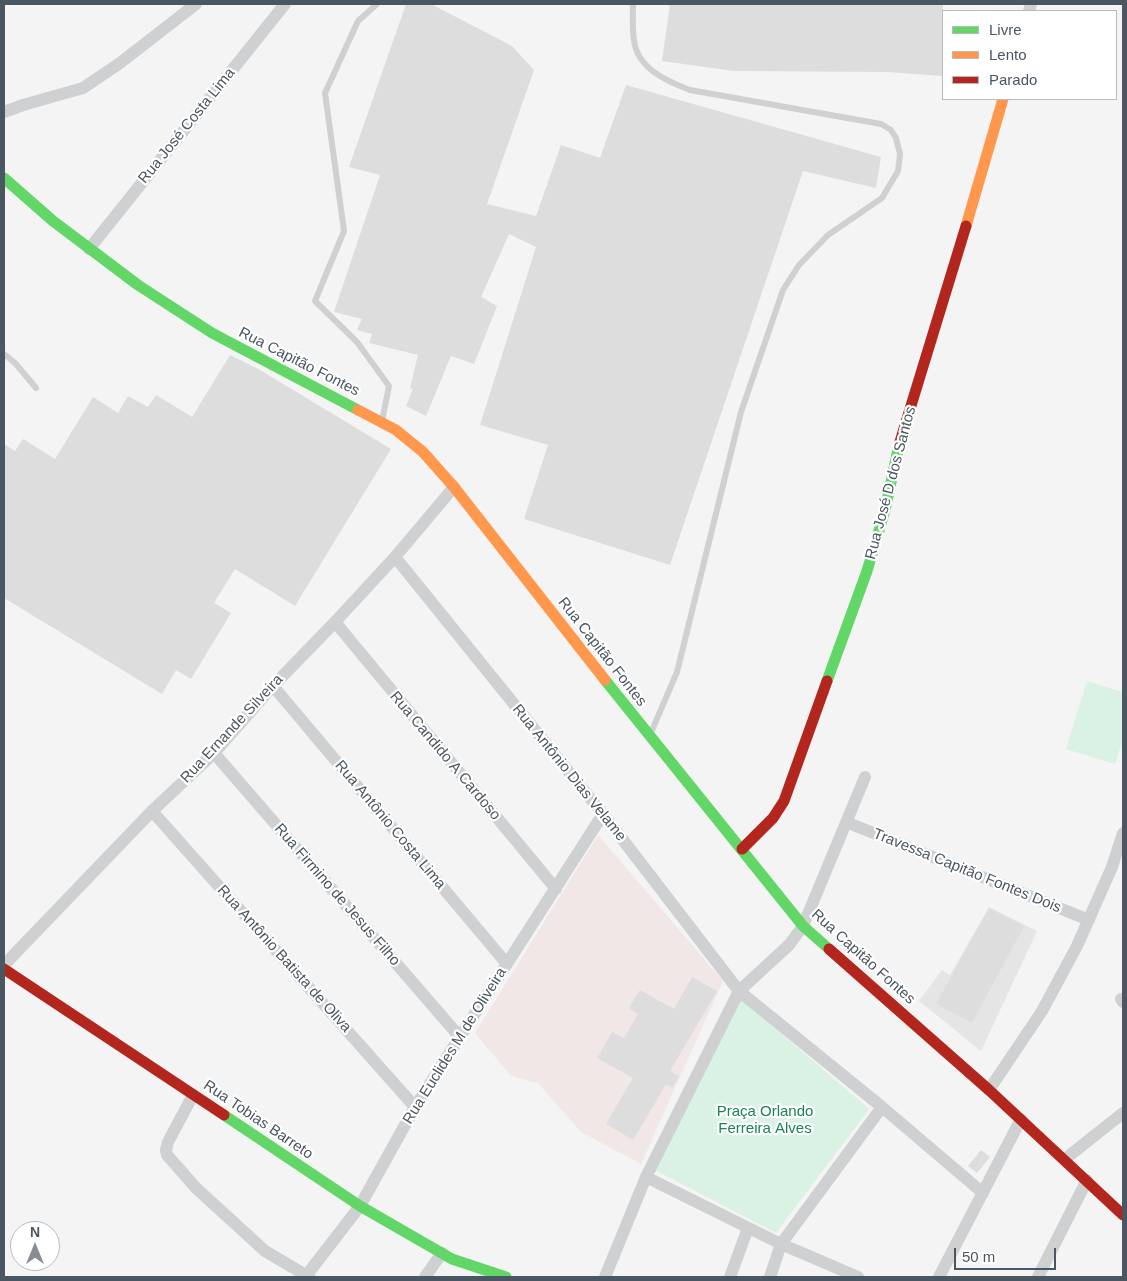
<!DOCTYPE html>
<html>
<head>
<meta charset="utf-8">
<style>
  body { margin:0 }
  #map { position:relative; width:1127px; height:1281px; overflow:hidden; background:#f4f4f4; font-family:Helvetica,sans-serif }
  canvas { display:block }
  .frame { position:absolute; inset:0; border:5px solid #4a5661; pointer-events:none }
  .legend { position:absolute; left:942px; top:10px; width:175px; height:90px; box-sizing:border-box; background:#fff; border:1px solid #b7bbc0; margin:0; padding:6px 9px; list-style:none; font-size:15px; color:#4a5661 }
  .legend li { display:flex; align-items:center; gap:10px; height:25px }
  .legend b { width:25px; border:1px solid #b7bbc0 }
  .north { position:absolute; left:10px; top:1221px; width:50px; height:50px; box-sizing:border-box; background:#fff; border:1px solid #b7bbc0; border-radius:50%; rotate:0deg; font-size:14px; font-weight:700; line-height:20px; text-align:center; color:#4a5661 }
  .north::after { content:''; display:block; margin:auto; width:18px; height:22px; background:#868d94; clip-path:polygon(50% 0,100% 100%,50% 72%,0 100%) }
  .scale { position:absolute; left:954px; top:1248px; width:102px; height:22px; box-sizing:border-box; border:2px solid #4a5661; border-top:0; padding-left:6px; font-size:15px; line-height:18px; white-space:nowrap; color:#4a5661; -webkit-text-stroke:4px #fff; paint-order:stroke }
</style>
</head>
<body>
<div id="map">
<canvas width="1127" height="1281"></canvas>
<div class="frame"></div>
<ul class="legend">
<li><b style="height:6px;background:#63d668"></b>Livre</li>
<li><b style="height:6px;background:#ff974d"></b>Lento</li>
<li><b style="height:6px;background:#b3261e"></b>Parado</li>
</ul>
<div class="north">N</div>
<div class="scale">50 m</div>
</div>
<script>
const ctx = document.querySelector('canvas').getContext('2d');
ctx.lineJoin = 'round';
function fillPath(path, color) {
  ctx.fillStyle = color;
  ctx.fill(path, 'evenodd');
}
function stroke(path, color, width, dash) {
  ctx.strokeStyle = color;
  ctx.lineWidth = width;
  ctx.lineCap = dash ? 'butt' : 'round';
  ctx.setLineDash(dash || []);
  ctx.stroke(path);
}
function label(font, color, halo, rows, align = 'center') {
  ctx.font = font + ' Helvetica,sans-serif';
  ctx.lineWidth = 4.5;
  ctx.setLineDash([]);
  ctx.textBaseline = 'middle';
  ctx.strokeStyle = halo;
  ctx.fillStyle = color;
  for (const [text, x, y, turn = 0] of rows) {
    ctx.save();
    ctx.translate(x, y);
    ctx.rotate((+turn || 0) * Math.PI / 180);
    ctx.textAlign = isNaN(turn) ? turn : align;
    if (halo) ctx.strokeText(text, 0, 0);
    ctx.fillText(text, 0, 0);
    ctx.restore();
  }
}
fillPath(new Path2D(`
  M989 907 1037 931 981 1051 919 1001 942 970 950 975Z`), '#e6e5e6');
fillPath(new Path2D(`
  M598 835 723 981 641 1164 581 1132 538 1083 511 1076 475 1033Z`), '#f1e7e6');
fillPath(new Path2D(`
  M1087 681 1123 692V739L1115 764 1066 749Z
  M741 999 869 1109 776 1233 655 1170Z`), '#d9f2e3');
fillPath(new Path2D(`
  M406 4H431L512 46 534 70 487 204 536 216 561 145 600 158 626 85 881 157 876 188 803 171 670 565 524 519 548 445 480 425 536 247 509 234 481 297 497 306 474 364 451 356 426 416 406 406 413 389 410 388 418 355 369 343 372 334 357 330 362 319 334 312 380 175 349 167Z
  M670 4H943V76L887 72 734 71 662 61Z
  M230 355 260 370 391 449 295 606 235 569 214 603 231 613 191 679 176 670 162 694 4 598V444L15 451 23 439 55 459 93 397 118 413 128 396 148 407 156 395 192 417Z
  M989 908 1024 926 972 1023 936 1004Z
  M692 977 717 991 670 1071 679 1076 672 1088 666 1084 633 1140 606 1124 633 1078 597 1058 612 1032 624 1038 638 1014 629 1008 640 990 674 1009Z
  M981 1150 990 1157 977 1173 968 1166Z`), '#ddddde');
stroke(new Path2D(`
  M377 4 358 21 325 93 344 231 315 301 357 342 389 386 382 421
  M633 4C633 16 632 28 634 40 637 68 666 81 690 90L881 124 891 130 896 138 900 154 898 171 882 198 828 235 799 265 783 290 741 412 677 672 650 735
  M4 354 15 363 36 388`), '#ced0d2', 6);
stroke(new Path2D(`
  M1029 11 1031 4
  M4 112 23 105 83 88 120 63 196 4
  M89 249 285 4
  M395 557 603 814 739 991 882 1107 983 1193
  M335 622 556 889
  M273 686 507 964
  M214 753 459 1036
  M152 811 415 1107
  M846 822 1089 920
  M4 965 152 811 214 753 273 686 335 622 395 557 454 487
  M1121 999 1123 1002
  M989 1090 1042 1011 1077 946 1112 867 1123 833
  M193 1095 168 1142 166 1150 167 1155 196 1188 265 1251 309 1277
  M1065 1159 1123 1113
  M646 1177 781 1244 858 1277
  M306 1276 360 1206 415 1107 603 814
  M425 1277 442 1253
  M605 1277 646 1177 739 991 789 945 803 926 865 777
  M730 1277 748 1228
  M770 1277 781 1244 882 1107
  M939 1277 1021 1119
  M1038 1277 1087 1180`), '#ced0d2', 12);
stroke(new Path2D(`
  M4 178 53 221 138 285 212 333 358 410
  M605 680 803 926 829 949
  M827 681 867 571 885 510 899 445
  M224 1115 360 1206 452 1259 506 1277`), '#63d668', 11);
stroke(new Path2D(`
  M966 226 1003 99
  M358 410 396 430 423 452 454 487 605 680`), '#ff974d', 11);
stroke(new Path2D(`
  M899 445 966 226
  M742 849 773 818 784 801 827 681
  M829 949 989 1090 1123 1215
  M4 969 224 1115`), '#b3261e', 11);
label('15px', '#4a5661', '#fff', [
  ["Rua José Costa Lima",187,126,-51],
  ["Rua Capitão Fontes",299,362,27],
  ["Rua José D dos Santos",891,483,-75],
  ["Rua Capitão Fontes",602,652,52],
  ["Rua Ernande Silveira",232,729,-47],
  ["Rua Candido A Cardoso",445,756,50],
  ["Rua Antônio Dias Velame",569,773,51],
  ["Rua Antônio Costa Lima",390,825,50],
  ["Travessa Capitão Fontes Dois",967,871,22],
  ["Rua Firmino de Jesus Filho",337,895,49],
  ["Rua Capitão Fontes",863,957,42],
  ["Rua Antônio Batista de Oliva",284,959,48],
  ["Rua Euclides M de Oliveira",455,1046,-58],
  ["Rua Tobias Barreto",258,1120,34]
]);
label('15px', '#17864f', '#fff', [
  ["Praça Orlando",765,1112],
  ["Ferreira Alves",765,1129]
]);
</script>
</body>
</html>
